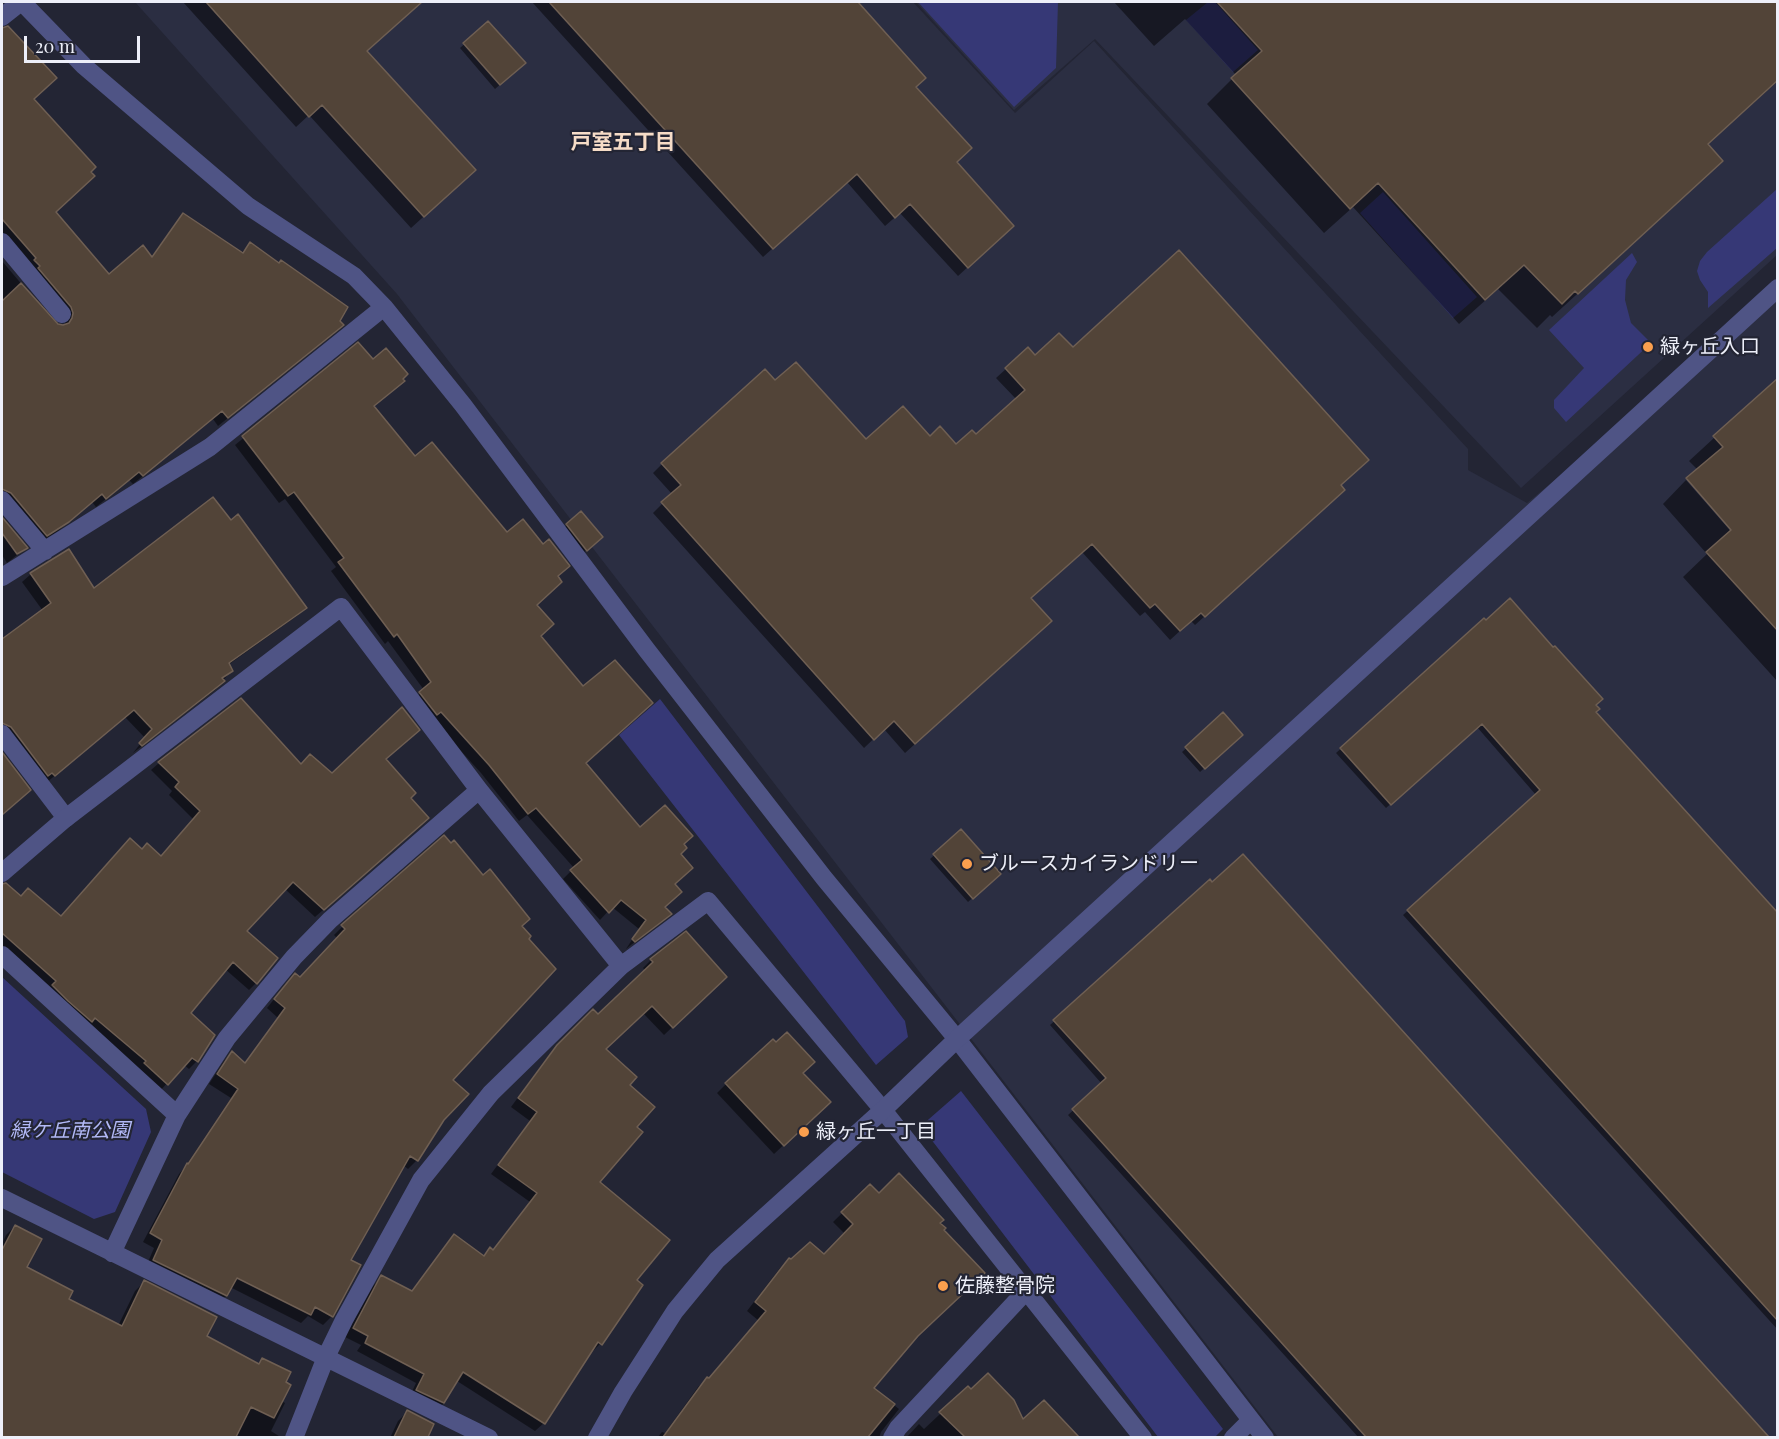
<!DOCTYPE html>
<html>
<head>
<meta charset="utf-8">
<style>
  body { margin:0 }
  #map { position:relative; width:1779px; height:1439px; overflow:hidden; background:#232534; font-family:"Playfair Display",serif }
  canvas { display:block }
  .frame { position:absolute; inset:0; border:3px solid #edeff9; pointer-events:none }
  .scale { position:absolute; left:24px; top:36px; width:116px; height:27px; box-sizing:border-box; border:3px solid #edeff9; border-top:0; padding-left:8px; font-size:18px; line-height:21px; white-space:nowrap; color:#edeff9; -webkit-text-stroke:4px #232534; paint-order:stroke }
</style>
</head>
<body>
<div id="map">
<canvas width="1779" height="1439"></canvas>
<div class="frame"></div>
<div class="scale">20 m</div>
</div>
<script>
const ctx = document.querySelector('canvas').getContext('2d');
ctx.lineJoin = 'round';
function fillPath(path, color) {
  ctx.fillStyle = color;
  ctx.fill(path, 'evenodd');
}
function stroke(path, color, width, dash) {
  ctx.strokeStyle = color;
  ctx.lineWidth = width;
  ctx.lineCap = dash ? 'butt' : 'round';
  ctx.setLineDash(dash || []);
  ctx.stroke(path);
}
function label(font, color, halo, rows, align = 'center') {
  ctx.font = font + ' "Playfair Display","Noto Sans JP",serif';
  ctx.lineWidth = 4.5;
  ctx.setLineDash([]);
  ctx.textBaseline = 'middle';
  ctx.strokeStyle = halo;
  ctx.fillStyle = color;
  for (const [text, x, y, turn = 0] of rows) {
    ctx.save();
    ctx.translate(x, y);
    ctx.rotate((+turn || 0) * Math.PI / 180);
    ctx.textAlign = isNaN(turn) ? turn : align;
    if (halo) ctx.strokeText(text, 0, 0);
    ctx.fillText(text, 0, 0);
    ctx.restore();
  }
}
fillPath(new Path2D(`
  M135 2H913L1015 113 1094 41 1468 449V470L1527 503 1777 295V1437H1278L397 294Z
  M916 2H1777V255L1521 488 1095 39 1014 110Z`), '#2b2e42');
fillPath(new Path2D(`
  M918 2H1058L1056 68 1014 107Z
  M1208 2H1215L1258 50 1233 72 1186 20Z
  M1777 189V248L1708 308V292L1700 280 1697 271 1700 261 1707 252Z
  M1383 192 1477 297 1453 318 1360 213Z
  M1632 253 1637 262 1626 280 1625 300 1631 323 1651 343 1566 422 1554 408V400L1584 368 1549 330Z
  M660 699 905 1021 908 1037 876 1065 619 735Z
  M2 977 146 1109 151 1132 115 1212 94 1219 2 1172Z
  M961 1091 1223 1429 1215 1437H1158L921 1126Z`), '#363876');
fillPath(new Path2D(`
  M183 2H421L366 52 462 182 411 228 309 115 296 127Z
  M532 2H855L924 78 915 87 955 163 1003 235 958 276 900 213 885 226 847 182 763 257Z
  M1114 2H1778V81L1707 145 1695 186 1552 317 1550 315 1537 328 1498 289 1459 324 1353 207 1324 233 1207 104 1236 75 1185 19 1154 46Z
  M488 23 519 68 495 89 460 48Z
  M7 28 32 99 55 212 109 276 151 257 175 224 184 215 241 253 250 244 332 334 218 426 213 419 133 484 129 480 96 507 92 502 58 531 37 544 2 502V261L57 326H63L65 323 62 316 2 244V29Z
  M358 344 373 407 414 458 556 577 535 605 539 637 585 764 639 829 682 845 673 884 664 908 669 914 626 949 639 929 612 907 600 920 563 879 574 868 527 815 519 821 481 773 432 719 412 701 424 690 388 641 385 644 331 571 336 567 285 499 279 503 235 445Z
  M1028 349 1035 357 1072 349 1339 486 1334 499 1195 625 1191 621 1170 640 1145 612 1140 616 1082 552 1030 598 1041 630 905 753 884 729 864 748 653 513 672 494 653 473 662 464 775 382 866 442 930 438 956 446 976 436 1016 399 996 378Z
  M1778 379V682L1683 577 1707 554 1663 504 1686 480 1735 536 1698 470 1689 461Z
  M2 519 26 548 7 563 2 555Z
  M567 525 596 541 582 554 563 529Z
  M31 574 94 590 305 607 297 616 228 665 232 670 215 690 133 753 145 738 125 717 46 783 2 731 129 601 2 669V641L43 611 22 582Z
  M1484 620 1594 705 1595 712 1778 915V1330L1403 915 1536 795 1477 727 1386 808 1336 753Z
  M1223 715 1241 735 1200 772 1182 752Z
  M2 753 29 790 2 814Z
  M385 759 409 798 420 826 315 917 285 889 245 931 256 983 249 990 225 969 189 1013 213 1036 197 1061 189 1069 184 1065 159 1092 2 947V902L12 891 20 898 61 918 141 851 160 858 194 820 169 795 172 791 151 770 159 763 301 766 332 775Z
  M961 831 995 878 968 902 930 859Z
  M444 837 520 927 451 1080 443 1120 417 1160 408 1169 403 1165 349 1261 332 1316 323 1325 308 1316 301 1323 230 1287 226 1296 217 1304 145 1269 154 1248 143 1242 179 1174 185 1167 231 1098 209 1084 224 1061 232 1053 244 1064 278 1018 267 1008 287 983 300 978 337 938 334 935 342 927Z
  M1243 856 1767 1438H1359L1068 1115 1102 1084 1050 1025Z
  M651 960 725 977 664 1035 643 1013 604 1049 627 1085 635 1128 597 1182 635 1280 641 1285 600 1344 592 1352 591 1351 544 1423 535 1431 457 1381 444 1403 436 1411 409 1398 416 1383 357 1351 361 1345 345 1337 373 1286 382 1277 410 1292 455 1236 483 1257 490 1249 492 1251 530 1202 491 1174 530 1121 511 1107 549 1055 598 1016 646 971 643 968Z
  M801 1073 820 1111 774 1154 717 1093 726 1084Z
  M870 1186 879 1195 938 1224 915 1337 872 1388 899 1409 881 1432 879 1438H657L662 1432 665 1433 698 1387 707 1379 708 1380 759 1321 747 1311 780 1268 789 1260 824 1256 845 1234 833 1222Z
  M15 1226 25 1268 67 1300 118 1326 135 1291 144 1282 205 1337 258 1365 263 1360 284 1383 281 1401 285 1403 271 1431 282 1438H2V1244L6 1235Z
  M968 1388 1022 1422 1070 1430 1062 1438H906L919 1424 924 1429Z
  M407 1412 432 1424 425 1438H390L398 1421Z`), '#0007');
const building = new Path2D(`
  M206 2H422L367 51 476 170 424 217 322 105 309 117Z
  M549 2H858L926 78 916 87 972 148 957 162 1014 226 968 268 910 204 895 218 857 174 773 249Z
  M1217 2H1778V80L1708 144 1723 161 1578 294 1575 291 1562 304 1524 265 1485 300 1378 183 1350 209 1231 78 1262 51Z
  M488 21 526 63 500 85 463 43Z
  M8 26 57 78 34 99 96 167 91 172 95 176 56 212 109 274 143 245 152 257 183 213 243 253 250 242 279 263 281 260 348 307 340 321 344 325 228 418 222 411 143 476 139 472 106 499 102 494 69 522 47 536 11 493 2 489V301L21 283 58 324 63 325 69 323 72 318 73 313 71 307 38 268 40 266 34 260 36 258 2 219V28Z
  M1179 250 1369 460 1341 485 1345 490 1205 617 1201 613 1180 631 1155 604 1150 608 1092 544 1031 598 1052 621 915 744 894 721 874 740 661 502 681 485 661 463 765 369 775 380 796 362 866 439 903 406 930 436 940 426 956 444 972 430 976 434 1025 390 1005 368 1028 347 1035 355 1059 333 1073 347Z
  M358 342 373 359 386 348 408 374 403 379 405 381 374 406 415 456 432 442 507 532 523 519 543 544 549 539 570 566 558 576 562 582 537 605 554 624 541 636 583 686 615 660 653 703 586 763 640 827 665 805 693 836 684 844 687 848 681 854 693 868 675 884 682 892 665 907 672 914 635 942 632 939 646 920 621 900 609 913 570 870 582 860 536 808 528 814 489 765 441 712 437 715 419 692 431 682 397 634 394 637 338 562 344 558 294 492 288 496 242 436Z
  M1778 378V631L1706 552 1731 530 1686 478 1723 447 1713 436Z
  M213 497 231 520 238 514 307 608 229 663 233 671 222 678 225 681 142 746 139 743 152 729 134 710 55 776 52 773 48 776 11 727 2 723V639L51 603 30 573 69 549 94 588Z
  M581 511 603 537 587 551 566 524Z
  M2 517 28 548 17 554 2 533Z
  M1510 598 1553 647 1555 646 1603 699 1596 705 1600 709 1596 712 1778 913V1321L1407 910 1540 790 1482 724 1391 805 1340 748 1484 618 1486 620Z
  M241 698 301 764 310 754 332 773 402 707 420 730 386 759 416 793 411 798 429 818 324 910 293 882 247 931 278 958 257 984 233 962 191 1013 215 1035 198 1062 192 1058 168 1085 144 1063 146 1061 95 1018 92 1022 68 1001 52 985 56 981 2 933V884L6 883 21 896 28 888 61 916 130 838 142 849 147 843 161 856 200 811 175 787 179 782 158 762Z
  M1223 712 1243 735 1205 769 1185 747Z
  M2 752 31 790 2 815Z
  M961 829 1001 874 973 899 933 854Z
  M444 835 451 843 454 840 483 875 490 869 530 919 522 926 531 936 529 939 556 969 453 1080 469 1094 444 1120 418 1161 410 1156 351 1260 361 1265 333 1317 315 1307 311 1315 237 1278 227 1296 153 1260 162 1240 150 1233 187 1163 188 1164 238 1089 217 1074 232 1051 245 1063 285 1008 274 999 295 973 300 977 345 929 341 925Z
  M1243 854 1769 1437H1366L1072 1109 1106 1078 1053 1020 1210 879 1212 882Z
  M686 931 727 977 673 1028 652 1006 606 1049 637 1077 630 1085 655 1107 637 1127 643 1132 600 1182 670 1240 637 1280 643 1285 602 1345 598 1342 545 1424 463 1372 444 1403 416 1390 424 1374 365 1343 368 1336 353 1328 381 1275 412 1291 454 1234 484 1256 490 1247 493 1250 537 1193 498 1165 537 1112 518 1098 557 1045 593 1009 598 1014 653 962 650 959Z
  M787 1032 815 1062 803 1073 831 1102 784 1146 725 1083 773 1039 776 1042Z
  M899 1173 944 1220 940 1223 946 1228 944 1230 985 1273 918 1336 874 1388 895 1404 868 1437H663L707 1377 709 1378 766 1311 755 1302 789 1258 791 1259 810 1242 824 1254 853 1224 841 1212 870 1184 879 1193Z
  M15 1225 42 1239 27 1267 73 1291 69 1299 122 1326 144 1280 217 1317 207 1336 259 1364 262 1358 291 1372 286 1382 291 1385 274 1418 251 1407 236 1437H2V1250Z
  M988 1373 1014 1400 1023 1419 1044 1400 1079 1437H965L939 1412 968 1386 971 1389Z
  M407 1410 434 1424 428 1437H394Z`);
fillPath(building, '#524438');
stroke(building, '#6f5f53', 1.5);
stroke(new Path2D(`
  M2 242 62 314
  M2 734 66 818`), '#4f5485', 18);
stroke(new Path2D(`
  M22 2 84 66 248 206 354 276 384 307 463 405 646 649 824 878 957 1039 1265 1438
  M2 17 21 2
  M2 500 45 551
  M2 577 210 447 384 307
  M2 873 66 818 341 607 479 790
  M2 955 177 1115
  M621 966 708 901 883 1110 1143 1438
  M2 1198 489 1438
  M112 1253 177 1115 227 1038 294 957 330 920 479 790 621 966 491 1093 421 1180 344 1320 326 1357 294 1438
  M892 1438 898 1428 1026 1291
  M1233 1438 1251 1420`), '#4f5485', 18);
stroke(new Path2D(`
  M597 1438 623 1392 675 1311 717 1260 883 1110 957 1039 1778 288`), '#4f5485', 18);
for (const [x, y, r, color] of [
  [1648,347,6,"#fa9f4e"],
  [967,864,6,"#fa9f4e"],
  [804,1132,6,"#fa9f4e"],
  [943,1286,6,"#fa9f4e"]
]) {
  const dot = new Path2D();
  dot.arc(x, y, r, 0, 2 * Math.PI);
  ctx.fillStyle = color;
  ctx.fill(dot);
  stroke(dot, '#232534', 2);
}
label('20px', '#edeff9', '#232534', [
  ["緑ヶ丘入口",1660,347],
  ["ブルースカイランドリー",979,864],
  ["緑ヶ丘一丁目",816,1132],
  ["佐藤整骨院",955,1286]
], 'left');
label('italic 20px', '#b2b9f7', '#232534', [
  ["緑ケ丘南公園",70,1131]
]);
label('bold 21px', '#f6dcc7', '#232534', [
  ["戸室五丁目",623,142]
]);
</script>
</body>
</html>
